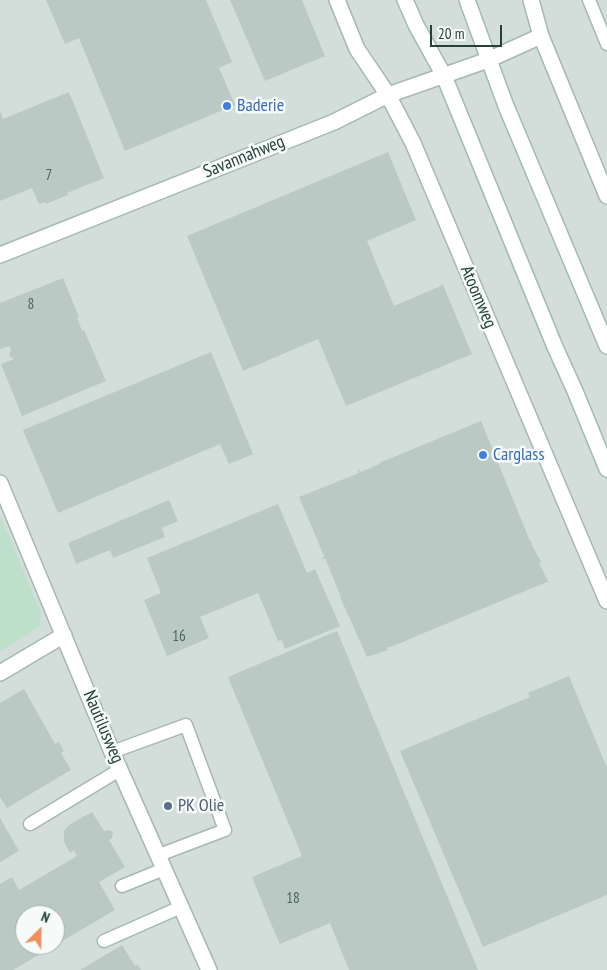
<!DOCTYPE html>
<html>
<head>
<meta charset="utf-8">
<style>
  body { margin:0 }
  #map { position:relative; width:607px; height:970px; overflow:hidden; background:#e5efeb; font-family:"PT Sans Narrow",sans-serif }
  canvas { display:block }
  .north { position:absolute; left:15px; top:905px; width:50px; height:50px; box-sizing:border-box; background:#f6fbf9; border:1px solid #a2b1ad; border-radius:50%; rotate:23deg; font-size:14px; font-weight:700; line-height:20px; text-align:center; color:#24413b }
  .north::after { content:''; display:block; margin:auto; width:18px; height:22px; background:#f38e5f; clip-path:polygon(50% 0,100% 100%,50% 72%,0 100%) }
  .scale { position:absolute; left:430px; top:25px; width:72px; height:22px; box-sizing:border-box; border:2px solid #24413b; border-top:0; padding-left:6px; font-size:15px; line-height:18px; white-space:nowrap; color:#24413b; -webkit-text-stroke:4px #f6fbf9; paint-order:stroke }
</style>
</head>
<body>
<div id="map">
<canvas width="607" height="970"></canvas>
<div class="north">N</div>
<div class="scale">20 m</div>
</div>
<script>
const ctx = document.querySelector('canvas').getContext('2d');
ctx.lineJoin = 'round';
function fillPath(path, color) {
  ctx.fillStyle = color;
  ctx.fill(path, 'evenodd');
}
function stroke(path, color, width, dash) {
  ctx.strokeStyle = color;
  ctx.lineWidth = width;
  ctx.lineCap = dash ? 'butt' : 'round';
  ctx.setLineDash(dash || []);
  ctx.stroke(path);
}
function label(font, color, halo, rows, align = 'center') {
  ctx.font = font + ' "PT Sans Narrow",sans-serif';
  ctx.lineWidth = 5;
  ctx.setLineDash([]);
  ctx.textBaseline = 'middle';
  ctx.strokeStyle = halo;
  ctx.fillStyle = color;
  for (const [text, x, y, turn = 0] of rows) {
    ctx.save();
    ctx.translate(x, y);
    ctx.rotate((+turn || 0) * Math.PI / 180);
    ctx.textAlign = isNaN(turn) ? turn : align;
    if (halo) ctx.strokeText(text, 0, 0);
    ctx.fillText(text, 0, 0);
    ctx.restore();
  }
}
fillPath(new Path2D(`
  M0 0H607V970H0ZM25 915H55V945H25Z`), '#d3deda');
fillPath(new Path2D(`
  M0 515 41 613 39 627 0 652Z`), '#bedfca');
fillPath(new Path2D(`
  M46 0H206L232 62 219 68 235 105 125 151 79 38 65 44Z
  M230 0H302L325 56H327L325 57V56L284 73V74H282L265 81Z
  M69 92 104 178 67 193 68 195 46 204 45 202 39 204 32 188 0 201V111L3 119Z
  M388 152 416 220 367 241 394 306 443 285 472 354 346 406 318 339 243 371 187 236Z
  M63 278 79 317H77L82 331 84 330 106 381 22 416 1 364 14 359 9 356 11 350 9 346 0 349V303Z
  M211 352 253 454 229 464 220 444 58 513 23 430Z
  M481 421 530 541H532L531 543 541 562 539 563 549 583 547 582 407 640 406 642V641L387 648 388 650 367 657 340 597H341L325 558 321 559 324 556 299 497 359 473 358 468 361 472 379 464 381 462 399 455V454H401Z
  M169 500 178 521 162 528 165 537 113 558 110 550 76 564 68 543Z
  M278 504 307 573 315 569 340 626 285 649 282 640 278 641 258 593 200 617 209 638 167 656 144 600 161 593 147 558Z
  M337 631 463 934 478 970H349L330 923 280 944 269 919 252 877 302 856 228 677Z
  M569 676 607 768V895L483 947 400 751 530 697 528 693Z
  M24 689 55 744 59 742 64 751 61 753 71 770 7 808 0 797V703Z
  M92 812 104 831 110 830 113 833 112 838 109 840 125 867 99 882 115 910 13 970H0V884L12 877 19 890 77 856 74 850 70 853 64 842V831L69 825ZM25 915H55V945H25Z
  M0 818 19 851 0 862Z
  M122 945 135 966 138 965 141 970H80Z`), '#bac9c4');
const lane = new Path2D(`
  M589 0 607 44
  M112 752 186 725 225 830 159 855
  M30 824 121 769
  M122 886 164 869
  M104 941 181 907`);
const street = new Path2D(`
  M337 0 357 49 388 95 413 143 607 601
  M531 0 541 36 607 196
  M0 255 334 122 388 95 488 60 541 36
  M0 483 112 752 209 970
  M0 673 64 635`);
const secondary = new Path2D(`
  M405 0 416 25 444 76 555 347 575 391 607 469
  M467 0 506 106 607 346`);
stroke(lane, '#a7b7b3', 15);
stroke(street, '#a7b7b3', 18);
stroke(secondary, '#a3bab4', 18);
stroke(lane, '#fff', 12);
stroke(street, '#fff', 15);
stroke(secondary, '#fff', 15);
for (const [x, y, r, color] of [
  [227,106,5,"#3f7fe0"],
  [483,455,5,"#3f7fe0"],
  [168,806,5,"#5c6f8a"]
]) {
  const dot = new Path2D();
  dot.arc(x, y, r, 0, 2 * Math.PI);
  ctx.fillStyle = color;
  ctx.fill(dot);
  stroke(dot, '#f6fbf9', 2);
}
label('15px', '#4a635d', null, [
  ["7",49,176],
  ["8",31,305],
  ["16",179,637],
  ["18",293,899]
]);
label('18px', '#366cbe', '#f6fbf9', [
  ["Baderie",237,106],
  ["Carglass",493,455]
], 'left');
label('18px', '#24413b', '#f6fbf9', [
  ["Savannahweg",244,157,-22],
  ["Atoomweg",478,297,67],
  ["Nautilusweg",103,727,67]
]);
label('18px', '#4e5e75', '#f6fbf9', [
  ["PK Olie",178,806]
], 'left');
</script>
</body>
</html>
